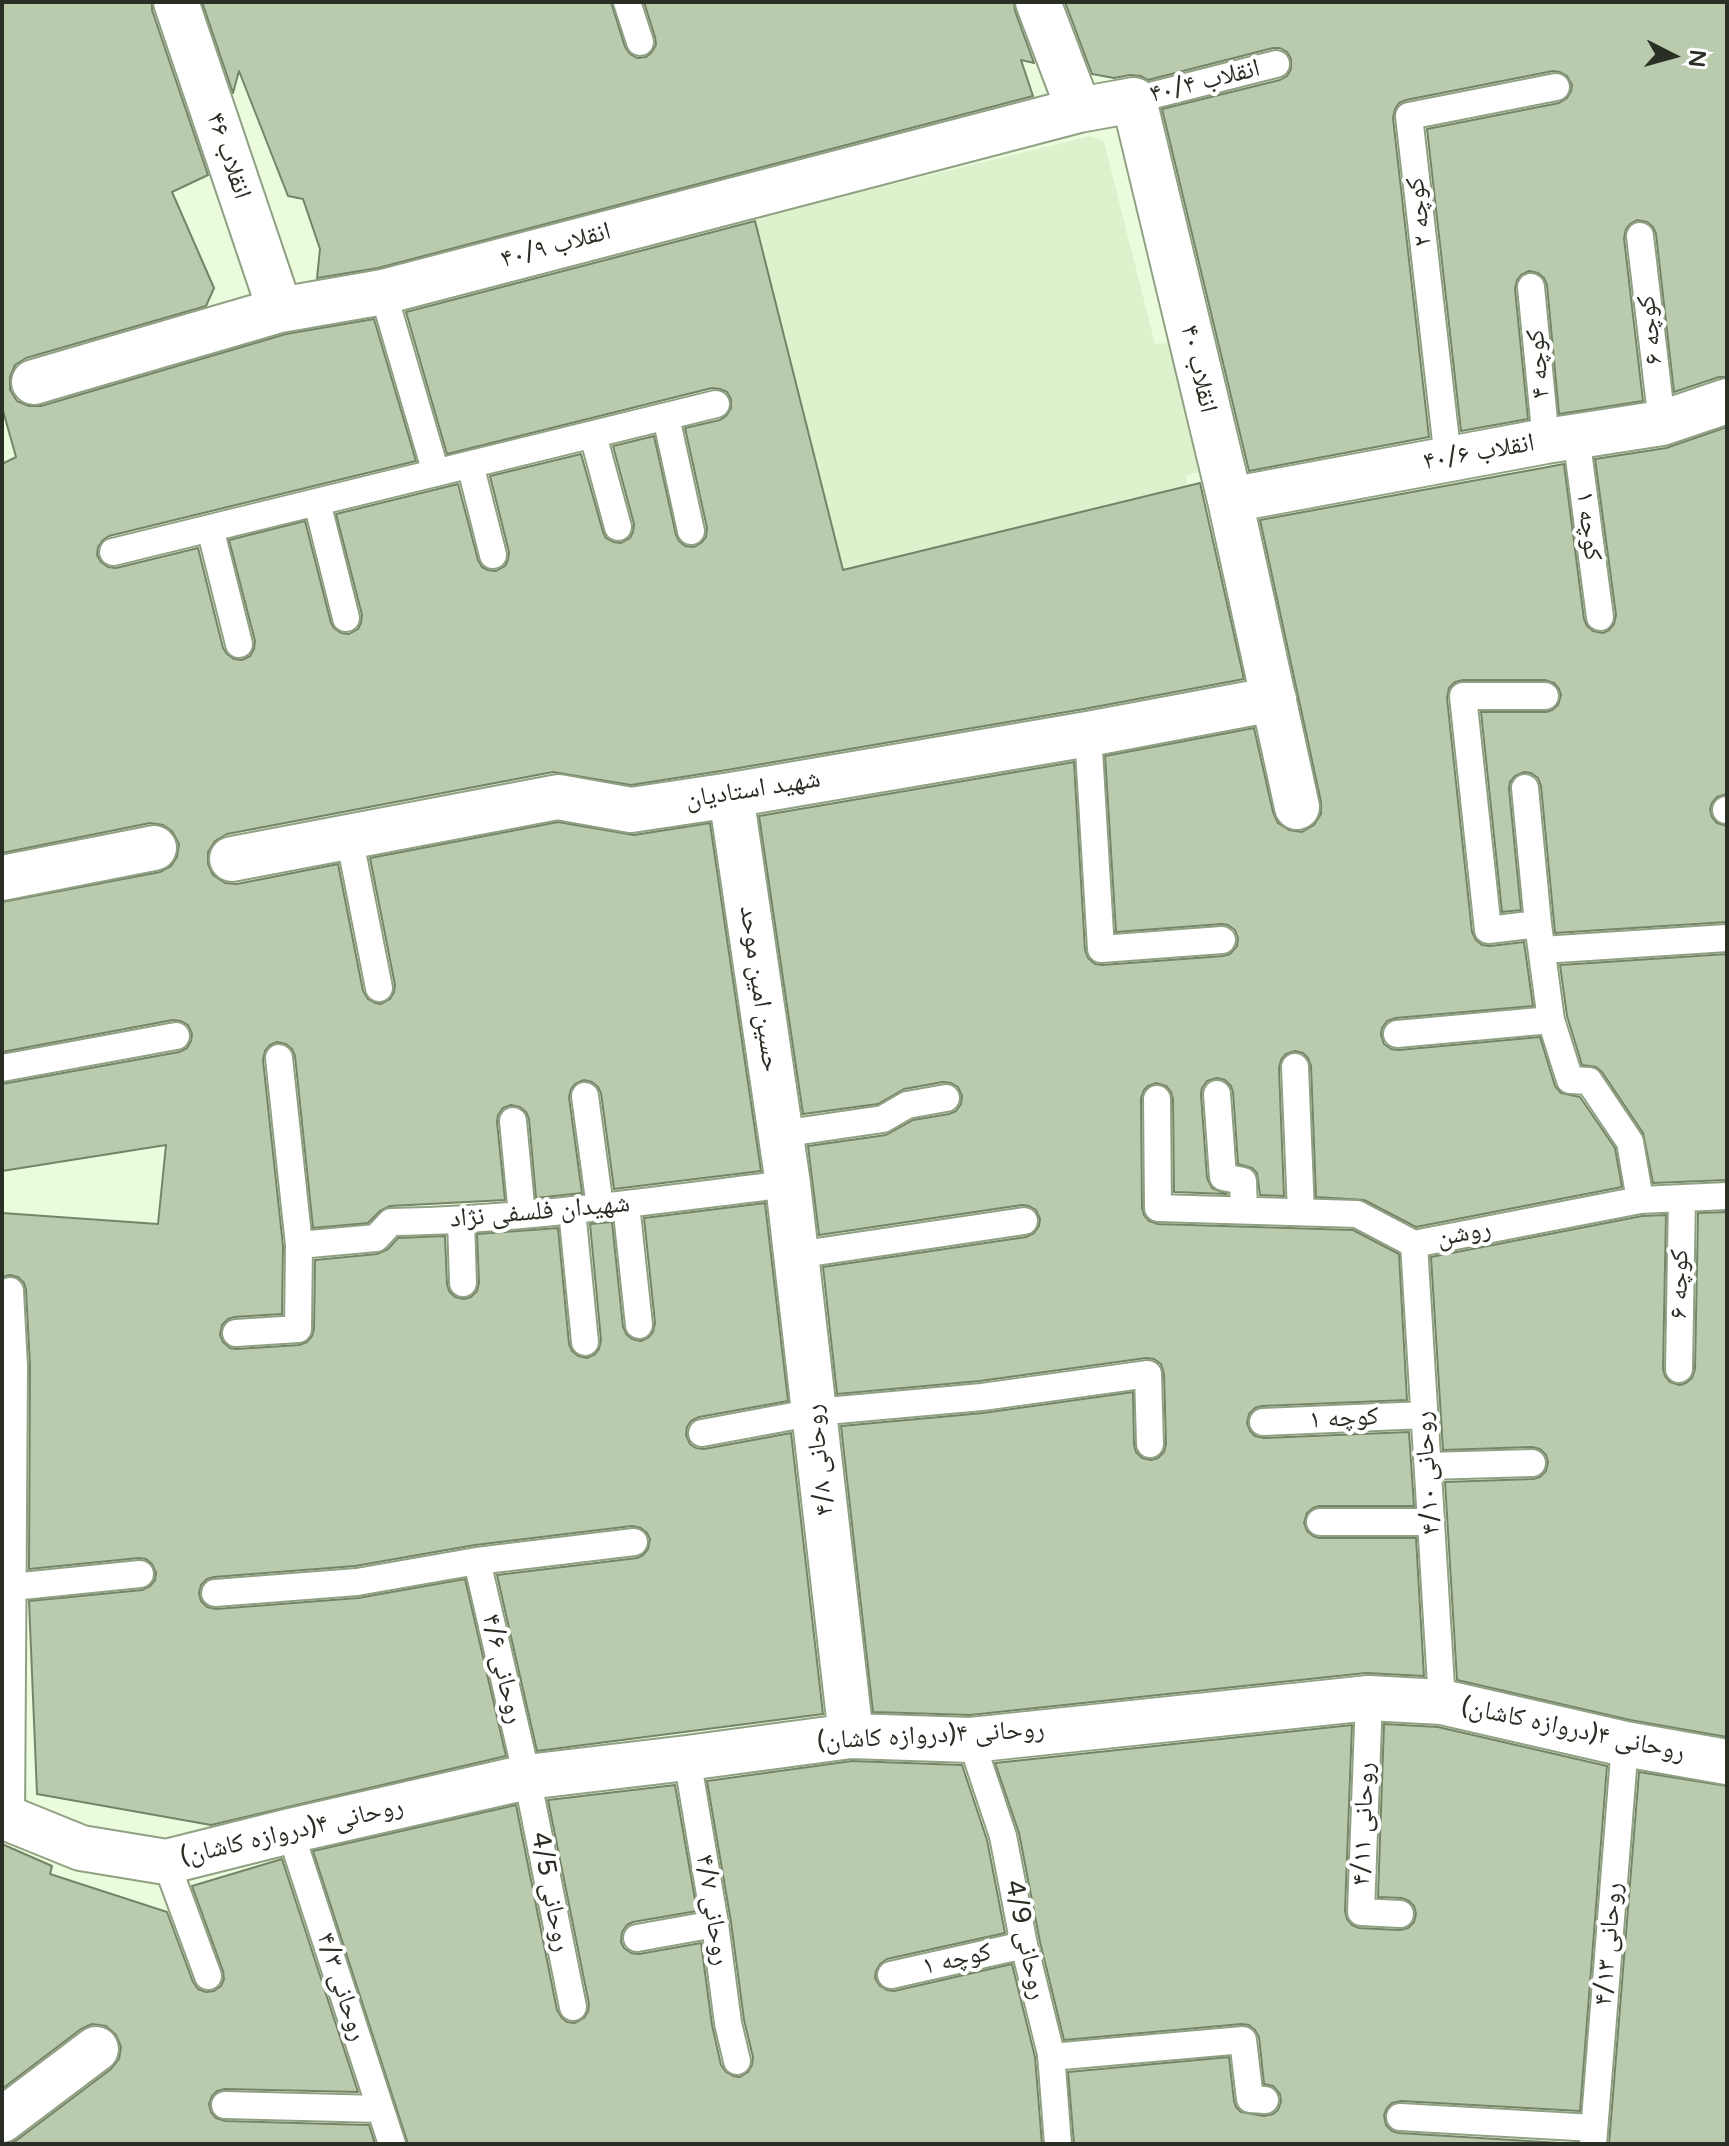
<!DOCTYPE html>
<html>
<head>
<meta charset="utf-8">
<style>
  body { margin:0 }
  #map { position:relative; width:1729px; height:2146px; overflow:hidden; background:#ebfcdd; font-family:"Varela Round",sans-serif }
  canvas { display:block }
  .frame { position:absolute; inset:0; border:4px solid #292f24; pointer-events:none }
  .north { position:absolute; left:1633px; top:16px; width:80px; height:80px; -webkit-text-stroke:6px #fff; paint-order:stroke; rotate:96deg; font-size:22px; font-weight:700; line-height:32px; text-align:center; color:#292f24 }
  .north::after { content:''; display:block; margin:auto; width:28px; height:36px; background:#292f24; clip-path:polygon(50% 0,100% 100%,50% 72%,0 100%) }
</style>
</head>
<body>
<div id="map">
<canvas width="1729" height="2146"></canvas>
<div class="frame"></div>
<div class="north">N</div>
</div>
<script>
const ctx = document.querySelector('canvas').getContext('2d');
ctx.lineJoin = 'round';
function fillPath(path, color) {
  ctx.fillStyle = color;
  ctx.fill(path, 'evenodd');
}
function stroke(path, color, width, dash) {
  ctx.strokeStyle = color;
  ctx.lineWidth = width;
  ctx.lineCap = dash ? 'butt' : 'round';
  ctx.setLineDash(dash || []);
  ctx.stroke(path);
}
function label(font, color, halo, rows, align = 'center') {
  ctx.font = font + ' "Varela Round","Noto Naskh Arabic",sans-serif';
  ctx.lineWidth = 8;
  ctx.setLineDash([]);
  ctx.textBaseline = 'middle';
  ctx.strokeStyle = halo;
  ctx.fillStyle = color;
  for (const [text, x, y, turn = 0] of rows) {
    ctx.save();
    ctx.translate(x, y);
    ctx.rotate((+turn || 0) * Math.PI / 180);
    ctx.textAlign = isNaN(turn) ? turn : align;
    if (halo) ctx.strokeText(text, 0, 0);
    ctx.fillText(text, 0, 0);
    ctx.restore();
  }
}
fillPath(new Path2D(`
  M1091 136 1104 142 1155 344 1169 343 1179 352 1206 471 1186 475 1188 486 843 570 754 218Z`), '#dcf1cc');
const building = new Path2D(`
  M2 2H152V10L208 175 172 192 214 288 206 306 26 358 15 365 10 377V390L17 401 29 406H41L286 334 374 319 416 461 109 536 103 540 98 547 97 555 101 562 108 567 116 568 198 548 223 648 227 654 234 659 242 660 250 656 254 649 255 641 229 540 305 521 331 623 334 628 341 633 349 634 358 629 361 623 362 615 336 514 458 484 478 560 482 567 488 570 496 571 505 566 508 560 509 552 490 476 581 454 603 532 606 538 613 542 621 543 630 538 633 532 634 524 613 446 654 436 676 535 679 541 685 546 694 547 701 543 706 537 707 528 685 428 720 420 726 416 731 408V399L727 392 720 389 712 388 447 454 406 312 755 221 843 570 1200 483 1244 679 1084 709 727 770 631 785 553 772 227 834 215 841 208 852V864L213 875 225 883 237 884 338 864 363 991 368 999 375 1003 381 1004 390 999 394 992 395 985 370 858 558 822 634 835 710 823 761 1171 614 1189 601 1093 598 1087 592 1082 584 1080 575 1084 571 1089 569 1097 582 1193 536 1198 529 1119 526 1112 520 1107 511 1105 503 1108 498 1115 497 1122 505 1200 390 1206 380 1211 368 1223 313 1228 295 1056 292 1049 286 1044 277 1042 270 1045 265 1051 263 1060 283 1246 282 1314 234 1317 228 1319 222 1325 220 1335 223 1342 230 1348 236 1349 299 1345 307 1342 312 1336 314 1329 315 1260 377 1254 388 1249 398 1238 445 1236 447 1284 449 1291 455 1297 464 1299 471 1297 477 1291 479 1283 477 1234 558 1228 569 1344 572 1351 578 1356 587 1358 595 1354 599 1349 601 1340 590 1224 612 1222 623 1327 627 1335 632 1339 641 1341 649 1337 653 1332 655 1323 644 1218 765 1203 788 1401 699 1417 691 1421 687 1427 686 1435 690 1444 696 1448 704 1449 791 1433 823 1714 537 1751 497 1575 637 1558 643 1555 648 1549 650 1539 647 1533 641 1528 632 1526 475 1545 355 1566 214 1577 207 1579 201 1585 199 1593 201 1601 207 1607 216 1609 358 1598 465 1579 506 1756 211 1825 37 1794 29 1601 142 1590 150 1586 155 1580 156 1573 152 1564 146 1559 139 1558 29 1569 30 1366 26 1290 24 1283 18 1277 10 1275 2 1277V1213L158 1224 166 1145 2 1171V1084L179 1052 187 1048 191 1041 192 1034 188 1025 181 1021 173 1020 2 1052V902L160 872 171 866 177 857 179 844 172 831 163 825 150 823 2 853V464L16 457 2 407Z
  M202 2H611L625 47 630 54 637 58 646 57 651 53 656 45 655 37 644 2H1014L1015 11 1034 63 1021 60 1033 96 378 268 317 278 320 249 303 199 288 196 239 71 233 93Z
  M1065 2H1727V377H1719L1674 392 1656 234 1653 227 1647 222 1637 220 1630 224 1626 229 1624 238 1643 401 1559 414 1547 285 1544 278 1538 273 1529 271 1521 275 1517 280 1515 289 1528 419 1461 431 1427 129 1559 103 1567 98 1571 91 1572 85 1567 76 1560 72 1553 71 1406 100 1399 103 1395 109 1393 118 1429 437 1249 471 1162 109 1280 80 1287 76 1291 69V59L1287 52 1280 48H1273L1148 80 1141 76 1130 75 1114 78 1092 74Z
  M1727 427V794L1717 797 1712 803 1710 809 1712 817 1717 823 1727 826V922L1555 933 1541 786 1538 778 1531 773 1524 772 1515 776 1510 782 1509 789 1521 910 1502 912 1481 712H1546L1552 710 1558 705 1561 695 1559 689 1554 683 1545 680H1463L1455 682 1449 688 1447 698 1472 932 1476 940 1482 945 1490 946 1524 942 1533 1006 1396 1018 1387 1021 1382 1028 1381 1035 1384 1044 1391 1049 1398 1050 1540 1037 1555 1086 1561 1093 1580 1097 1615 1148 1622 1187 1416 1227 1364 1200 1316 1197 1311 1066 1308 1058 1303 1053 1295 1051 1286 1054 1281 1060 1279 1068 1284 1196 1260 1195 1257 1173 1252 1168 1238 1164 1233 1092 1231 1086 1225 1080 1217 1078 1207 1081 1202 1088 1201 1094 1207 1178 1212 1188 1227 1194 1174 1192 1173 1099 1171 1092 1166 1086 1156 1083 1148 1086 1144 1090 1141 1098 1142 1208 1144 1215 1149 1221 1158 1224 1353 1230 1399 1254 1407 1400 1262 1406 1255 1408 1249 1414 1247 1423 1250 1431 1255 1436 1264 1438 1409 1432 1414 1506H1319L1313 1508 1307 1513 1304 1523 1307 1531 1313 1536 1319 1538H1416L1424 1676 1366 1673 970 1715 873 1712 841 1426 983 1413 1133 1392 1134 1445 1136 1452 1142 1458 1151 1460 1158 1458 1164 1452 1166 1444 1164 1374 1161 1364 1154 1359 1146 1358 980 1381 837 1394 823 1267 1026 1237 1034 1233 1039 1226 1040 1219 1036 1210 1029 1206 1022 1205 819 1235 808 1146 886 1135 913 1120 949 1114 956 1111 961 1104 962 1096 958 1087 951 1083 943 1082 904 1089 878 1104 803 1114 759 816 1074 762 1085 950 1088 958 1095 964 1102 965 1223 956 1230 954 1237 946 1238 938 1235 930 1228 925 1222 924 1116 932 1105 756 1254 728 1273 812 1278 823 1289 830 1302 832 1314 825 1321 814V802L1260 520 1564 464 1584 619 1587 626 1593 631 1603 633 1609 630 1614 624 1616 615 1595 459 1666 448Z
  M1727 954V1180L1653 1183 1643 1133 1602 1072 1596 1067 1582 1065 1567 1016 1560 965Z
  M1727 1212V1737L1630 1720 1457 1680 1445 1482 1533 1479 1540 1477 1546 1471 1548 1462 1546 1455 1540 1449 1532 1447 1443 1450 1431 1257 1642 1216 1666 1215 1663 1369 1665 1376 1670 1382 1680 1385 1686 1383 1692 1378 1695 1369 1698 1213Z
  M1384 1724 1438 1727 1607 1766 1580 2111 1401 2101 1392 2103 1387 2108 1384 2115 1386 2125 1392 2131 1399 2133 1577 2144H1074L1068 2072 1229 2057 1234 2101 1236 2107 1241 2112 1264 2116 1273 2114 1278 2110 1281 2102 1280 2094 1273 2086 1264 2084 1259 2037 1255 2030 1249 2025 1242 2024 1064 2040 1040 1942 1019 1833 995 1763 1352 1725 1345 1911 1347 1919 1352 1925 1359 1928 1400 1930 1408 1928 1414 1922 1416 1914 1414 1906 1409 1901 1402 1898 1378 1897Z
  M852 1761 962 1765 987 1840 1005 1933 887 1959 880 1964 876 1971 875 1978 880 1986 887 1990 894 1991 1012 1964 1035 2057 1042 2144H408L313 1851 516 1805 557 2010 562 2018 567 2022 575 2023 584 2018 588 2011 589 2004 548 1800 675 1785 697 1911 633 1922 627 1925 622 1932 621 1942 624 1948 631 1953 639 1954 701 1943 712 2025 721 2065 726 2072 733 2076 740 2077 748 2072 752 2065 753 2057 744 2020 731 1922 707 1781Z
  M1639 1772 1727 1786V2144H1609Z
  M2 1844 52 1866 50 1874 167 1912 193 1982 198 1989 206 1992 214 1991 221 1986 224 1979 223 1971 192 1886 282 1859 358 2092 225 2089 217 2091 212 2096 209 2104 211 2112 216 2118 225 2121 369 2125 375 2144H7L17 2140 111 2069 119 2059 121 2047 116 2035 106 2026 92 2024 81 2029 2 2089Z`);
fillPath(building, '#bacbad');
stroke(building, '#758468', 2);
const service = new Path2D(`
  M627 2 640 42
  M1134 100 1276 64
  M1640 236 1662 423
  M1531 287 1546 441
  M383 292 436 473
  M666 417 691 531
  M593 435 618 527
  M1576 436 1600 617
  M1448 459 1409 116 1556 87
  M470 464 493 555
  M317 502 346 618
  M210 528 239 644
  M113 552 716 404
  M1545 696H1463L1488 930 1538 924 1551 1020 1570 1080 1589 1081 1630 1142 1640 1200
  M1088 734 1101 949 1222 940
  M1525 788 1538 924
  M1726 810H1727
  M349 836 379 988
  M1542 950 1727 938
  M1397 1034 1551 1020
  M1295 1067 1301 1212
  M2 1068 176 1036
  M1217 1094 1223 1177 1243 1181 1244 1210
  M585 1096 600 1207
  M1157 1099 1158 1208 1357 1214 1414 1244 1640 1200 1727 1196
  M513 1121 522 1215
  M780 1134 883 1119 907 1105 946 1098
  M626 1204 639 1325
  M572 1210 585 1342
  M461 1221 463 1283
  M1414 1244 1442 1702
  M299 1245 376 1238 391 1222C524 1220 656 1200 788 1184
  M796 1255 1024 1221
  M10 1291 14 1366 11 1821
  M236 1333 298 1329 299 1245 279 1058
  M1679 1369 1682 1198
  M1263 1422 1424 1415
  M702 1433 815 1412 982 1397 1148 1374 1150 1444
  M1428 1466 1532 1463
  M1320 1522H1431
  M477 1561 527 1777 573 2007
  M12 1587 140 1574
  M215 1593 357 1582 477 1561 634 1542
  M1369 1698 1361 1912 1400 1914
  M971 1740 1003 1836 1024 1945 1051 2054 1058 2144
  M687 1758 715 1924 728 2023 737 2061
  M290 1831 392 2144
  M166 1862 208 1976
  M637 1938 715 1924
  M891 1975 1024 1945
  M1051 2057 1243 2040 1250 2099 1265 2100
  M225 2105 380 2109
  M1400 2117 1594 2128
  M1593 2144 1625 1744`);
const minor = new Path2D(`
  M176 2 280 310
  M1038 2 1079 110 1134 100 1230 500 1297 807
  M34 382 280 310 383 292 1079 110
  M1230 500 1546 441 1662 423 1727 401
  M731 795 788 1184 851 1736
  M232 859 558 797 631 810 731 795 1088 734 1274 699
  M2 878 154 848
  M2 1816 81 1848 166 1862 290 1831 527 1777 687 1758 851 1736 971 1740 1369 1698 1442 1702 1625 1744 1727 1762
  M2 2120 96 2049`);
stroke(service, '#90a083', 30);
stroke(minor, '#90a083', 48);
stroke(service, '#fff', 26);
stroke(minor, '#fff', 44);
label('26px', '#292f24', '#fff', [
  ["انقلاب ۴۰/۴",1205,82,-14],
  ["انقلاب ۴۶",228,156,71],
  ["کوچه ۲",1420,212,-97],
  ["انقلاب ۴۰/۹",556,246,-15],
  ["کوچه ۶",1651,330,-97],
  ["کوچه ۴",1539,364,-95],
  ["انقلاب ۴۰",1198,369,77],
  ["انقلاب ۴۰/۶",1479,453,-10],
  ["کوچه ۱",1588,526,83],
  ["شهید استادیان",753,790,-9],
  ["حسین امین موحد",759,989,82],
  ["شهیدان فلسفی نژاد",540,1212,-5],
  ["روشن",1464,1234,-11],
  ["کوچه ۶",1680,1284,-89],
  ["کوچه ۱",1344,1419,-3],
  ["روحانی ۴/۸",820,1460,-96],
  ["روحانی ۴/۱۰",1428,1473,-94],
  ["روحانی ۴/۶",502,1669,77],
  ["روحانی ۴(دروازه کاشان)",1573,1730,12],
  ["روحانی ۴(دروازه کاشان)",931,1736,-3],
  ["روحانی ۴/۱۱",1364,1824,-88],
  ["روحانی ۴(دروازه کاشان)",292,1832,-13],
  ["روحانی 4/5",550,1892,79],
  ["روحانی ۴/۷",712,1910,81],
  ["روحانی 4/9",1025,1940,78],
  ["روحانی ۴/۱۳",1609,1944,-85],
  ["کوچه ۱",957,1960,-13],
  ["روحانی ۴/۳",341,1987,72]
]);
</script>
</body>
</html>
